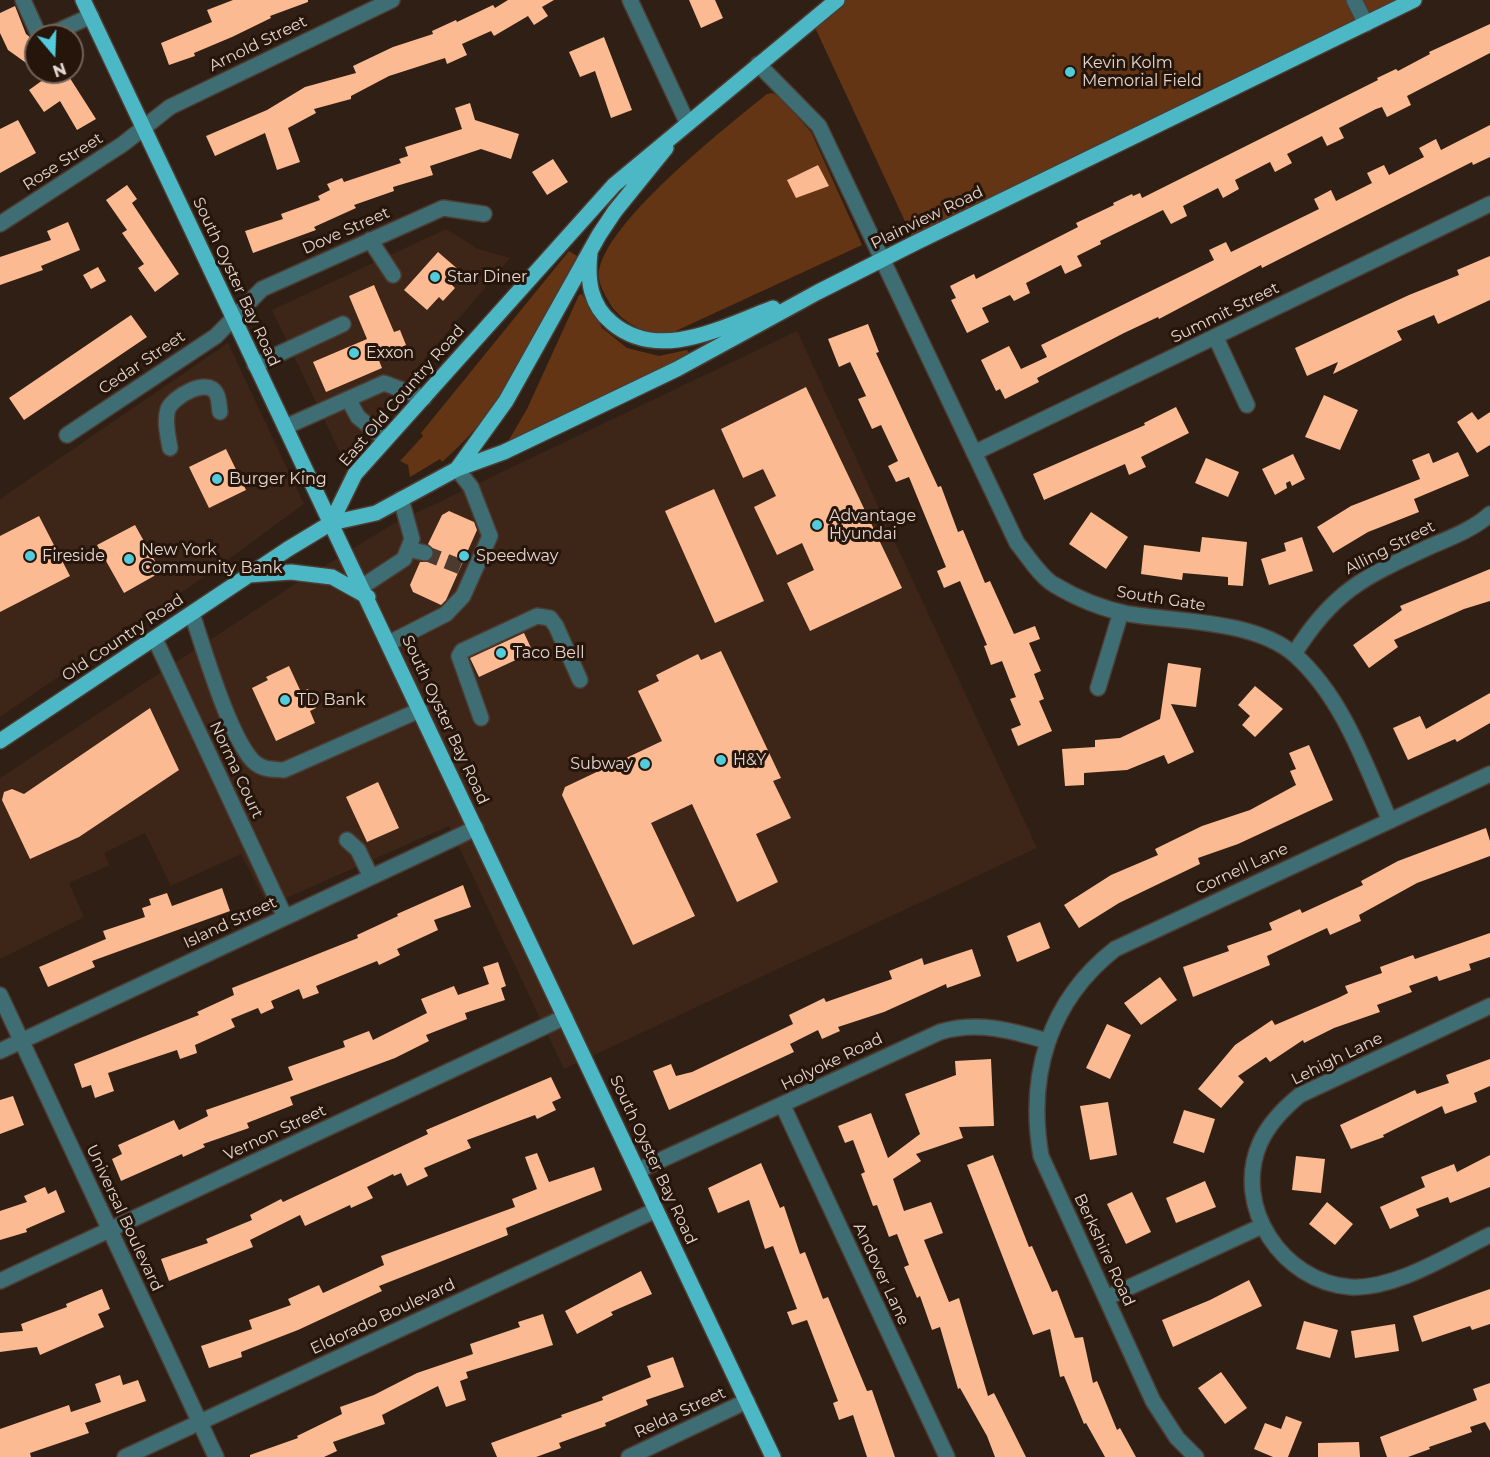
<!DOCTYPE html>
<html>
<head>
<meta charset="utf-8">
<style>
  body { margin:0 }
  #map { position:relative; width:1490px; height:1457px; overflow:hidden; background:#301f14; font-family:Montserrat,sans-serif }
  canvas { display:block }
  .north { position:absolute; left:24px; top:24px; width:60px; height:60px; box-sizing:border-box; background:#26150b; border:2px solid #716259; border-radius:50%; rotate:161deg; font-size:16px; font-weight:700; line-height:24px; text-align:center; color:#e2d6cf }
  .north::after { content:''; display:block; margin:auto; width:21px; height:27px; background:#52cbda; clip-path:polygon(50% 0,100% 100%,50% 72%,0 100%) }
</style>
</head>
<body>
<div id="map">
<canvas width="1490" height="1457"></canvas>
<div class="north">N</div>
</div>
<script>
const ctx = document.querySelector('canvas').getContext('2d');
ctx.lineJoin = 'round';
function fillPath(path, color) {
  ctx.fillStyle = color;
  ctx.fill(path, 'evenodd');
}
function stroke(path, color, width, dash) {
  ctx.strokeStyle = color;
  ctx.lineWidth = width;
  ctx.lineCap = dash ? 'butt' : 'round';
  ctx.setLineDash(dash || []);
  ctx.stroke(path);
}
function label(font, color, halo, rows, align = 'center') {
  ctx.font = font + ' Montserrat,sans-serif';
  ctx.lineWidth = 6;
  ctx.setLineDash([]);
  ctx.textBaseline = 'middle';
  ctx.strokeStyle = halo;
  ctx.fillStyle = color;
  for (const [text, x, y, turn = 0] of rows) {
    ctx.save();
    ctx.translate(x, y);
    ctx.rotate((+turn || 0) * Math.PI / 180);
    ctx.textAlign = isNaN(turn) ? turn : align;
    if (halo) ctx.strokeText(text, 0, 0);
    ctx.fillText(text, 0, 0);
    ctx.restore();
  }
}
fillPath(new Path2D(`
  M446 229 478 249 510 258 342 457 272 310Z
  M797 331 1037 848 564 1069 449 826 268 906 241 854 171 886 145 833 104 853 110 865 69 883 84 917 0 959V778L295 584 393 524Z
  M228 343 304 504 214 570 0 717V499Z`), '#3d2517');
fillPath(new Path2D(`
  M837 0H1414L915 243 812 21Z
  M772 93 779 96 811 132 862 245 667 335C643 332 628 326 612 307 607 299 600 287 599 278 594 230 730 124 767 94Z
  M569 251 577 256C533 332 511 403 442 462L440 459 410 477 408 465 400 461 423 436 421 433Z
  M582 294 602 328 627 348 659 356 687 350 690 356 506 445 527 409 579 295Z`), '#643514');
fillPath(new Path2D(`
  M233 0H308V2L270 16 271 18 232 37 194 53 195 56 169 65 161 43 212 22 207 10Z
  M508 0H554L542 7 548 16 534 25 528 16 494 36 491 31 462 44 467 55 447 64 445 58 389 76 351 96V99L314 109 316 113 288 128 300 162 277 170 265 133 215 156 206 136 267 110 305 87 356 73 353 66 393 47 433 34 432 31 456 20 457 22 493 5 495 8Z
  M689 0H715L723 18 701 28Z
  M15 6 26 34 36 42V70L8 50 0 33V13Z
  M1490 24V53L1407 96 1411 105 1387 117 1382 107 1376 109 1339 128 1344 138 1327 146 1322 136 1287 154 1292 163 1275 172 1270 162 1235 180 1239 189 1223 198 1218 188 1183 206 1187 216 1171 224 1163 210 1100 241 1101 244 1077 256 1082 266 1065 274 1061 265 1026 283 1030 293 1014 301 1010 295 982 308 989 322 967 333 951 300 956 298 950 286 974 274 976 279 1078 227 1076 223 1114 205 1113 203 1132 194 1133 196 1140 193 1142 198 1378 80 1377 78 1396 69 1398 71 1430 54 1429 52Z
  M604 37 632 110 611 118 595 71 580 77 569 52Z
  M54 72H66L96 119 77 130 60 101 44 112 29 90Z
  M470 103 475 120 519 134 511 159 481 149 430 166 433 175 393 187 394 191 354 205 356 208 314 227 316 230 253 253 245 231 283 219 281 214 320 200 318 196 330 190 327 184 342 178 344 182 401 163 399 159 408 156 405 147 462 129 455 108Z
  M18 120 36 153 0 173V129Z
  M1490 125V157L1473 165 1472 162 1262 268 1261 265 1159 319 1158 317 1124 333 1037 378 1039 382 1005 399 1000 389 996 391 981 360 1009 346 1021 369 1047 357 1041 345 1214 260 1209 250 1226 242 1231 252 1319 209 1314 199 1331 190 1336 201 1372 183 1367 173 1384 165 1389 175 1424 157 1419 148 1436 139 1441 150Z
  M553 159 568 182 547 195 532 172Z
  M818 165 829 186 796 198 787 180Z
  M127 185 137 199 132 203 179 274 155 292 138 268 144 264 122 233 127 230 106 200Z
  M68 222 80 250 41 266 43 270 0 285V257L51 240 47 231Z
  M438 252 460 271 450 283 455 288 443 301 439 297 427 310 404 290Z
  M1490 256V300L1438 324 1434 315 1397 331 1402 340 1333 374 1338 362 1307 376 1295 348 1409 295 1459 275 1457 270Z
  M98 267 106 281 91 289 83 275Z
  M374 285 394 332 400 330 406 345 378 358 382 368 326 392 313 362 367 339 349 296Z
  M131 315 147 337 24 420 9 398Z
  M868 324 879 352 876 353 938 487 941 486 958 532 963 530 985 583 990 581 1014 634 1035 626 1040 639 1029 643 1041 671 1034 674 1044 699 1039 701 1052 731 1018 746 1011 729 1021 725 1010 699 1016 697 1002 661 991 665 984 646 987 645 960 581 944 588 937 571 946 567 909 477 896 482 888 466 898 461 881 425 872 429 858 399 866 396 850 362 839 367 828 339Z
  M806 387 902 588 810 631 787 583 814 570 802 543 777 555 754 507 776 496 763 469 743 478 721 429Z
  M1324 395 1358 410 1340 450 1305 437Z
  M1176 407 1189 433 1141 457 1146 467 1129 475 1125 464 1044 500 1033 474 1145 425 1144 423Z
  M1472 412 1478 420 1490 412V445L1477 453 1457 422Z
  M226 449 246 490 209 508 189 467Z
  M1458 452 1469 476 1414 499 1419 512 1368 532 1333 553 1317 527 1351 506 1420 479 1412 460 1429 453 1433 463Z
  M1293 454 1305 479 1292 486 1290 481 1286 483 1287 488 1275 495 1262 469Z
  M1206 458 1239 472 1228 497 1195 483Z
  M714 489 764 601 715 623 665 511Z
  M449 511 474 522 477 530 446 600 441 605 413 592 410 585 420 562H428L434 556V550L428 544 442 515Z
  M1091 512 1128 537 1106 569 1069 544Z
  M39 516 70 576 0 612V536Z
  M135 525 161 572 124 593 97 545Z
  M1202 537 1247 542 1243 586 1228 585V577L1183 573 1182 580 1141 574 1144 545 1200 552Z
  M1302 537 1313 571 1269 585 1261 559 1286 551 1284 543Z
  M1490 569V601L1464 609 1394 640 1398 647 1369 668 1353 645 1402 610 1400 606Z
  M524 633 533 652 479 677 470 658Z
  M721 651 781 778 773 781 791 818 756 834 778 882 737 902 692 804 651 823 695 916 633 945 562 795 565 787 662 741 638 691 659 681 656 675 698 654 701 660Z
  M1168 663 1201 668 1196 707 1171 704 1194 752 1168 764 1164 755 1127 770 1084 773V785L1065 786 1062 749 1095 747V740L1120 738 1160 719Z
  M289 666 301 692 308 689 316 708 310 711 315 723 276 741 252 688 268 680 266 677Z
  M1255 686 1283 709 1255 737 1242 725 1250 716 1238 705Z
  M1490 693V723L1457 742 1455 739 1408 760 1393 728 1420 716 1426 729Z
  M150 708 179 770 79 837 30 859 2 800 4 792 12 789 24 794Z
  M1309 745 1333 800 1238 844 1198 858 1200 864 1119 903 1079 928 1064 905 1111 875 1158 855 1155 849 1202 826 1250 810 1296 785 1290 771 1296 769 1289 753Z
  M378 782 399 828 367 842 346 797Z
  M1486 828 1490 841V856L1417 883 1359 915 1361 921 1330 935 1327 928 1267 956 1270 965 1193 997 1183 967 1229 951 1227 946 1272 930 1269 923 1300 909 1302 913 1363 885 1361 881 1398 861Z
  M463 885 471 907 434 920 438 930 397 949 400 955 379 965 377 961 316 986 319 993 303 999 299 989 271 1001 274 1008 261 1014 258 1008 231 1019 235 1027 195 1045 197 1053 180 1059 177 1050 108 1073 114 1091 95 1098 91 1085 82 1088 74 1064 199 1015 197 1012 234 995 232 988 358 938 357 935 398 916 397 914Z
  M222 888 230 911 92 961 95 967 48 987 39 967 106 939 103 931 145 917 142 908 151 905 149 899 167 893 172 906Z
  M1040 922 1050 948 1017 962 1007 936Z
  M1490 933V957L1469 964 1471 970 1439 981 1437 976 1409 986 1412 992 1377 1005 1380 1012 1334 1028 1304 1043 1303 1040 1270 1062 1266 1057 1238 1076 1244 1082 1221 1108 1198 1089 1235 1045 1272 1020 1275 1025 1338 998 1348 993 1345 986 1382 973 1380 967 1413 955 1415 959Z
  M972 949 981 976 947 988 946 984 884 1012 838 1027 840 1031 822 1039 818 1030 790 1044 794 1052 669 1110 653 1071 671 1064 676 1076 692 1072 793 1024 789 1015 824 998 826 1002 892 979 889 971 922 958 924 965Z
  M498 962 506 986 501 988 505 1000 465 1013 467 1019 426 1035 429 1041 395 1058 290 1097 293 1105 247 1123 249 1128 203 1144 205 1147 183 1157 182 1154 121 1181 112 1159 122 1154 118 1145 174 1120 179 1130 208 1116 206 1110 293 1080 288 1067 345 1047 343 1041 369 1031 373 1040 427 1013 421 999 454 986 458 995 489 984 483 967Z
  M1160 977 1177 1000 1141 1025 1124 1003Z
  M1107 1024 1131 1035 1110 1079 1086 1068Z
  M991 1059 994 1126 959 1127 963 1138 916 1154 921 1161 893 1179 904 1211 931 1202 943 1233 924 1240 949 1302 959 1298 988 1396 994 1393 1026 1457H995L987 1436 960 1388 958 1389 940 1327 932 1330 920 1296 917 1298 904 1267 909 1265 897 1234 889 1237 877 1205 873 1206 861 1174 865 1172 853 1140 845 1143 838 1126 871 1113 888 1158 920 1134 905 1094 956 1075 955 1061Z
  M1490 1059V1086L1474 1093 1477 1102 1445 1114 1442 1106 1383 1135 1384 1137 1351 1149 1340 1125 1415 1090 1417 1094 1449 1083 1446 1075Z
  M551 1077 561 1098 552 1102 556 1110 537 1119 535 1115 467 1140 471 1148 424 1168 428 1176 407 1186 401 1173 394 1176 393 1174 367 1187 373 1198 351 1208 350 1205 305 1226 300 1215 250 1240 253 1247 169 1281 161 1259 208 1243 206 1239 252 1220 250 1215 281 1199 283 1202 428 1134 426 1130Z
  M13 1096 24 1125 0 1134V1100Z
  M1108 1102 1117 1155 1090 1160 1080 1106Z
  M1184 1110 1215 1119 1204 1153 1173 1143Z
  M537 1153 549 1182 594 1167 602 1190 506 1228 508 1235 379 1286 382 1291 298 1330 241 1352 242 1357 209 1368 201 1346 252 1329 249 1320 291 1305 288 1299 319 1285 323 1293 384 1265 381 1256 515 1207 512 1199 537 1189 525 1157Z
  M993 1155 1029 1247 1032 1246 1052 1292 1057 1290 1075 1338 1083 1337 1093 1383 1097 1381 1117 1430 1120 1428 1136 1457H1105L1086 1423 1084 1424 1064 1376 1060 1377 1050 1329 1033 1335 967 1165Z
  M1490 1155V1187L1450 1203 1448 1197 1416 1209 1419 1216 1390 1229 1380 1207 1425 1187 1421 1177 1454 1164 1457 1172Z
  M1296 1156 1325 1159 1321 1193 1292 1190Z
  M761 1163 780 1208 784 1206 800 1254 805 1252 823 1299 828 1297 867 1391 872 1390 895 1457H867L853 1415 839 1420 833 1403 838 1401 807 1320 792 1325 787 1312 797 1309 773 1246 765 1249 749 1200 718 1213 708 1188Z
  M1205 1181 1216 1207 1176 1223 1166 1198Z
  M45 1187 48 1194 56 1190 65 1212 26 1229 27 1232 0 1240V1211L27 1202 24 1196Z
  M1132 1192 1151 1232 1126 1244 1107 1204Z
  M1327 1202 1353 1224 1335 1245 1309 1224Z
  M641 1271 652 1294 611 1312 613 1315 577 1334 565 1311Z
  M1249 1280 1262 1306 1173 1347 1162 1320 1210 1300Z
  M102 1289 110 1309 98 1314 104 1327 40 1355 37 1347 0 1352V1333L23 1331 21 1324 67 1307 66 1304Z
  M1490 1289V1324L1472 1330 1470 1326 1422 1342 1413 1316Z
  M543 1314 553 1345 466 1372 468 1378 460 1381 466 1400 446 1407 438 1386 382 1415 385 1424 333 1442 337 1451 324 1457H250V1455L298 1438 297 1436 342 1414 340 1407 374 1395 417 1373 473 1354 470 1344 520 1327 518 1322Z
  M1304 1321 1338 1330 1330 1358 1296 1349Z
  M1395 1324 1399 1351 1355 1358 1351 1331Z
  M673 1357 684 1387 646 1400 648 1405 605 1423 606 1426 559 1443 561 1448 536 1457H497L491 1443 562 1417 561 1415 603 1400 602 1397 651 1377 647 1366Z
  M1221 1372 1247 1408 1225 1424 1198 1388Z
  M120 1375 123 1385 138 1380 146 1401 85 1423 89 1433 30 1453 31 1457H0V1429L69 1405 71 1412 101 1402 95 1384Z
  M1490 1383V1431L1485 1422 1470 1427 1472 1432 1429 1447 1430 1449 1408 1457H1387L1380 1437 1477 1400 1473 1389Z
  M1286 1416 1302 1422 1288 1457H1273L1254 1449 1265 1423 1281 1429Z
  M1359 1442 1360 1457H1318V1443Z`), '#fcba92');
stroke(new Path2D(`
  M425 553 461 567`), '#4b3a30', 15, [15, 8]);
const minor = new Path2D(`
  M23 0 37 31 46 36
  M630 0 687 122
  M1354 0 1366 24
  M47 36 91 16
  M758 64 819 126 1017 543C1027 555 1039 575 1053 584 1076 598 1102 609 1129 614 1179 622 1255 620 1295 655 1343 698 1365 764 1390 821
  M0 224 123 144 170 107 392 0
  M370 240 393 275
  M1216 338 1247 405
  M255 365 343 324
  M348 399 358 417 385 439
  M285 427 384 383 424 398
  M67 435 216 336 262 289 443 208 484 214
  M170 448C168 436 164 421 168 409 173 397 207 377 216 393 219 397 219 406 220 412
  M974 453 1490 204
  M408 549 425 553
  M363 586 404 559 412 539 401 499
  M192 614C204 649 229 736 253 761 262 770 272 769 284 770L420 710
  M155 639 285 917
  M389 643 446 614 463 596 490 536 471 487 457 469
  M1294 654C1333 591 1364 577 1429 547 1450 538 1474 529 1490 514
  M1098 688 1121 612
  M481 718 459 656 462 651 537 616 550 618 556 626 580 680
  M347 840 358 850 371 877
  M0 995 216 1457
  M1490 1006 1300 1095C1284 1108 1269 1123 1260 1143 1232 1207 1283 1282 1350 1287 1395 1290 1450 1254 1490 1235
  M0 1051 476 828
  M783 1106 947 1457
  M639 1170 940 1032C977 1021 1010 1030 1047 1041
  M0 1281 565 1017
  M1106 1298 1262 1226
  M125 1457 656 1210
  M629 1457 747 1401
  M1196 1457 1177 1438 1153 1401 1041 1156C1027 1075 1049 1001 1115 949L1490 774`);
const major = new Path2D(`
  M83 0 773 1457
  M590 253C587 280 590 305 612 323 660 363 724 326 773 308
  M457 469 506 401 599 235 615 211 666 148
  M331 523 355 474 614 185 837 0
  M249 575 291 572 332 577 368 597
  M0 741 288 549 331 523 376 513 457 469 504 452 677 369 818 292 915 243 1414 0`);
stroke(minor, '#4c3c32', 18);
stroke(major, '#4c3c32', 18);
stroke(minor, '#3e6d74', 15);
stroke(major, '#4cb8c5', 15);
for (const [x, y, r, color] of [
  [1070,72,6,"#52cbda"],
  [435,277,6,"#52cbda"],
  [354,353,6,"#52cbda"],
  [217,479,6,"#52cbda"],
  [817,525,6,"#52cbda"],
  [30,556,6,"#52cbda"],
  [464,556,6,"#52cbda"],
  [129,559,6,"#52cbda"],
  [501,653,6,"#52cbda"],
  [285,700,6,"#52cbda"],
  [721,760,6,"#52cbda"],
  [645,764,6,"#52cbda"]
]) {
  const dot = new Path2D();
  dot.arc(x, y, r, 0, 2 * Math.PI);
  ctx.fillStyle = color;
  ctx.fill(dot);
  stroke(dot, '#26150b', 2);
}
label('16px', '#e2d6cf', '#26150b', [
  ["Arnold Street",258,44,-26],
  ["Rose Street",63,162,-33],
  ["Plainview Road",927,218,-26],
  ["Dove Street",346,231,-24],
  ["South Oyster Bay Road",236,282,65],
  ["Summit Street",1225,313,-26],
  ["Cedar Street",142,363,-34],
  ["East Old Country Road",402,396,-49],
  ["Alling Street",1390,548,-27],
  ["South Gate",1161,599,9],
  ["Old Country Road",123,638,-34],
  ["South Oyster Bay Road",445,720,65],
  ["Norma Court",236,770,65],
  ["Cornell Lane",1242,869,-25],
  ["Island Street",230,923,-25],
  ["Lehigh Lane",1337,1059,-26],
  ["Holyoke Road",832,1062,-26],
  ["Vernon Street",275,1133,-25],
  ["South Oyster Bay Road",653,1160,65],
  ["Universal Boulevard",124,1218,65],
  ["Berkshire Road",1104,1250,65],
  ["Andover Lane",881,1274,65],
  ["Eldorado Boulevard",383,1317,-25],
  ["Relda Street",680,1413,-25]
]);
label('16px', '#e2d6cf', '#26150b', [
  ["Kevin Kolm",1082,63],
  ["Memorial Field",1082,81],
  ["Star Diner",447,277],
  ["Exxon",366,353],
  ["Burger King",229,479],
  ["Advantage",829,516],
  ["Hyundai",829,534],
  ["New York",141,550],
  ["Community Bank",141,568],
  ["Fireside",42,556],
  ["Speedway",476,556],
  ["Taco Bell",513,653],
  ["TD Bank",297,700],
  ["H&Y",733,760],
  ["Subway",633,764,"right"]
], 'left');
</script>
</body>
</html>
